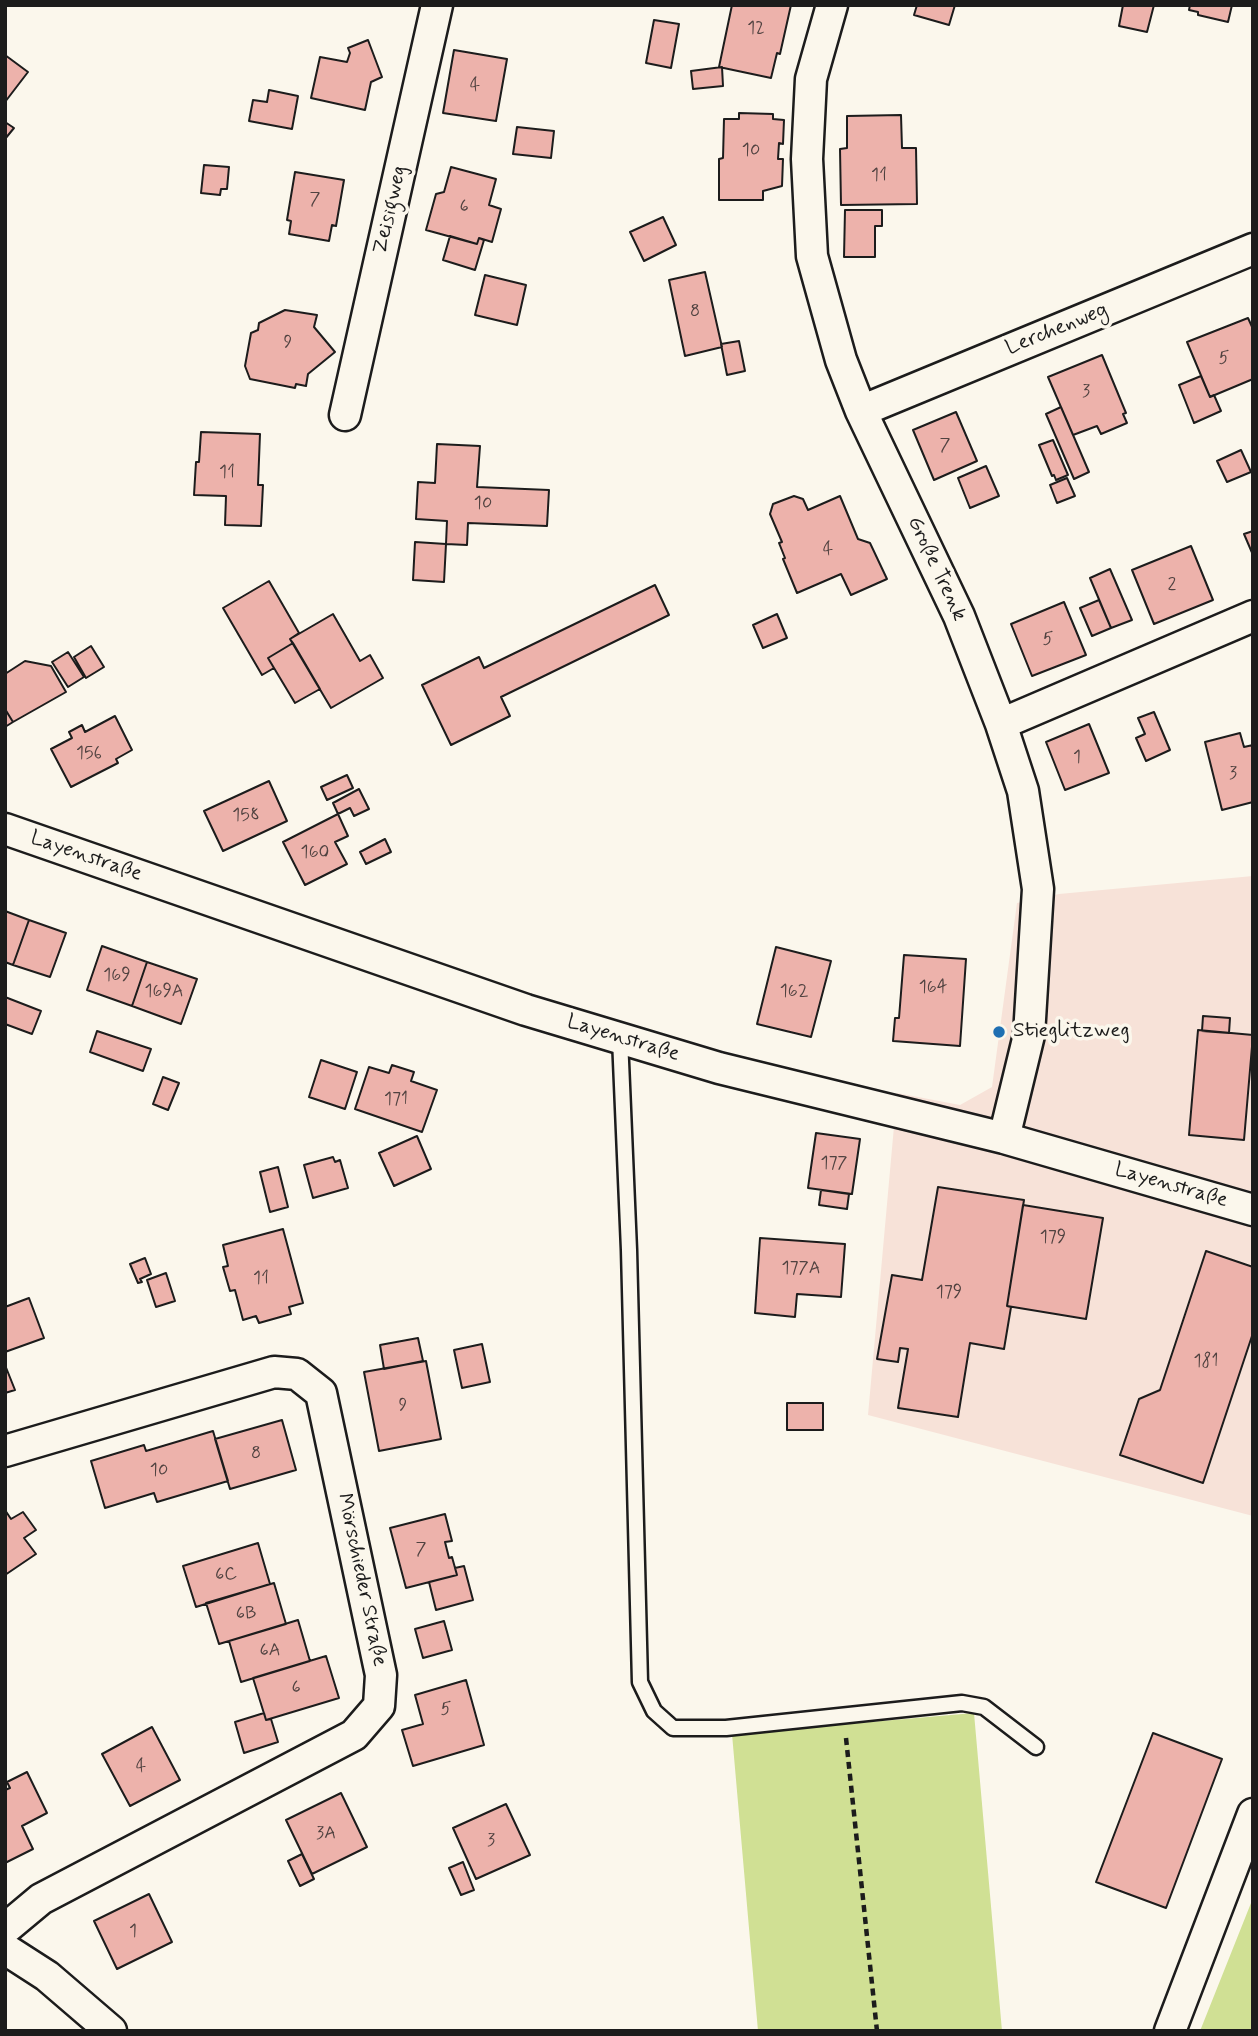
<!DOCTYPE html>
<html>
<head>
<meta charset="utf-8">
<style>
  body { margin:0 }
  #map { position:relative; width:1258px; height:2036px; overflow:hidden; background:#fbf7ec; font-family:Mynerve,sans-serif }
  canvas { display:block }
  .frame { position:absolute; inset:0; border:7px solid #1c1c1c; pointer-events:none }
</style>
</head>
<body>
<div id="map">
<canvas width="1258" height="2036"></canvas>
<div class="frame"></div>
</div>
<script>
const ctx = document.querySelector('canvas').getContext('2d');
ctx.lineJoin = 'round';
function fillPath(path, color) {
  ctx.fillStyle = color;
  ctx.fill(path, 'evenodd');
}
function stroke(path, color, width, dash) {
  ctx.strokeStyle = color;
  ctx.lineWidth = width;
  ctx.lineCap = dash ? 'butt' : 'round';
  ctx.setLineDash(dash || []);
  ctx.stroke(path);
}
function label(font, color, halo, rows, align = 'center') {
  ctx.font = font + ' Mynerve,sans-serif';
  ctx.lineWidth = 7;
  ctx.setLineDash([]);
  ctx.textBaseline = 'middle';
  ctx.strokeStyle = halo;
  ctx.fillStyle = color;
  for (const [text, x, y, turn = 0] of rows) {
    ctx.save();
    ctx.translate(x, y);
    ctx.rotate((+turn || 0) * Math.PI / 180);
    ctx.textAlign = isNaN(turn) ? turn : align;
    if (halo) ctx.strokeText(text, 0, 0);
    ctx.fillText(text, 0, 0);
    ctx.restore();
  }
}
fillPath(new Path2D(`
  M1253 876V1516L868 1415 897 1093 960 1105 992 1087 1017 903 1059 894Z`), '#f7e2d8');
fillPath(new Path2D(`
  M974 1713 1002 2031H758L732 1734Z
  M1253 1898V2031H1200Z`), '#d0e094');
const building = new Path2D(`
  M732 5H791L780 54 777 53 771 78 719 67Z
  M917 5H955L949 25 914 15Z
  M1123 5H1154L1147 32 1119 26Z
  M1190 5H1232L1228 22 1198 15V12L1189 10Z
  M654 20 679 24 671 68 646 63Z
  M368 40 382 77 371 82 365 110 311 98 320 57 347 62 350 53 348 48Z
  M454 50 507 59 496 121 443 113Z
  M5 55 28 72 5 102Z
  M722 67 723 86 693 89 691 71Z
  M269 90 298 96 292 129 249 121 253 100 267 102Z
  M739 113 773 114V119L784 120 783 144 779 143 778 159H783L782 186 763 191V200H719V159L723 158 724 119H739Z
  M901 115 902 148H916L917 204 841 205 840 149 847 148V116Z
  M5 122 14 128 5 139Z
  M517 127 554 131 551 158 513 154Z
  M204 165 229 167 227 189H221L220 195 201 193Z
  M451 167 496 179 489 205 501 209 492 242 479 238 477 244 426 230 436 194 444 192Z
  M295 172 344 180 336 226 332 225 329 241 289 234 291 221 287 220Z
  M845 210H882V226H875V257H844Z
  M663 217 676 245 644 261 630 232Z
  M450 236 477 244 479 238 484 240 475 270 443 260Z
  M705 272 722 347 685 356 669 280Z
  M485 275 526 285 517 325 475 315Z
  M285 310 317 315 314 327 335 352 308 374 306 386 296 384 295 388 250 379 245 366 251 333 258 330 259 323Z
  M1248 318 1253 329V379L1210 397 1187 342Z
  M739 341 745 371 727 375 721 344Z
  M1102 355 1126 413 1123 414 1127 423 1101 434 1097 426 1073 435 1048 377Z
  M1201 376 1210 397 1214 395 1221 411 1194 423 1179 385Z
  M1061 407 1089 472 1074 479 1046 414Z
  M956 412 977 461 934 480 913 430Z
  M201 432 260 434 258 485H263L261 526 225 525 226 496 194 495 196 462H199Z
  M1053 440 1068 475 1056 480 1054 475 1052 476 1039 445Z
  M437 444 480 446 477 487 549 490 547 526 468 523 467 545 446 544 447 521 416 519 418 482 435 483Z
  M1241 450 1251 472 1227 482 1217 461Z
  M986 466 999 496 970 508 958 478Z
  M1067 478 1075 496 1057 503 1050 485Z
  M794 496 803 499 808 510 840 496 858 539 870 543 887 579 851 595 841 574 797 593 783 559 785 558 779 543 782 542 770 514 773 504Z
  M1253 531V555L1244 534Z
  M415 542 446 544 444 582 413 580Z
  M1191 546 1213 600 1154 624 1132 570Z
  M1110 569 1132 620 1111 628 1090 578Z
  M269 581 299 633 290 639 293 643 268 658 274 668 262 675 223 608Z
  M655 585 669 615 501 697 510 716 451 745 422 685 479 657 484 668Z
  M1099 600 1111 628 1092 636 1080 608Z
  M1064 602 1086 655 1032 676 1011 624Z
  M333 614 360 661 370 655 383 678 331 708 290 639Z
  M777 614 787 638 763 648 753 625Z
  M293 643 320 689 295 703 268 658Z
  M91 646 104 667 86 678 74 657Z
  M68 652 84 677 68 687 52 662Z
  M25 661 51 666 66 692 13 722 5 709V674Z
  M5 709 13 722 5 727Z
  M1154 712 1170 750 1146 761 1136 738 1145 734 1138 718Z
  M115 716 132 750 116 759 118 763 71 787 51 749 72 738 69 732 82 725 85 732Z
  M1089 724 1109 773 1065 790 1046 742Z
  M1240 733 1244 747 1253 745V802L1222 810 1205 742Z
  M347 775 353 788 327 800 321 787Z
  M269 781 287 821 223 851 204 811Z
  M359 789 369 809 354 816 350 808 338 814 333 803Z
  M338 814 348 836 335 842 347 864 305 885 283 842Z
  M385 839 391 852 366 864 360 852Z
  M5 911 29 920 13 965 5 962Z
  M29 920 66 933 50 977 13 965Z
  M102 946 147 962 132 1006 87 990Z
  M776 947 831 961 811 1037 757 1024Z
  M904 955 966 959 960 1046 893 1041 895 1018H899Z
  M147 962 197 979 181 1024 132 1006Z
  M5 997 41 1011 32 1034 5 1024Z
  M1203 1016 1230 1018 1229 1033 1202 1031Z
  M1198 1030 1253 1035 1244 1140 1189 1135Z
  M97 1031 151 1049 143 1071 90 1052Z
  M321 1060 357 1072 345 1109 309 1097Z
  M392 1065 414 1072 411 1081 437 1090 422 1132 355 1109 369 1067 389 1073Z
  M163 1077 179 1083 168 1110 153 1104Z
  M816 1133 860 1139 852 1194 808 1188Z
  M417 1136 431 1169 394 1186 379 1153Z
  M333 1157 335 1162 340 1160 348 1188 313 1198 304 1165Z
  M278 1167 288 1207 270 1212 260 1172Z
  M938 1187 1024 1200 1007 1306 1011 1307 1004 1349 970 1343 958 1417 898 1408 908 1349 900 1348 898 1362 877 1359 892 1275 922 1280Z
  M821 1190 849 1194 847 1209 819 1205Z
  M1023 1205 1103 1218 1086 1319 1007 1306Z
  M283 1229 303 1303 289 1307 291 1314 259 1323 256 1316 243 1320 235 1290 230 1291 223 1267 228 1266 223 1245Z
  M760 1238 845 1244 841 1297 797 1294 795 1317 755 1313Z
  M1206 1251 1253 1267V1333L1203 1483 1120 1455 1139 1399 1160 1390Z
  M145 1258 151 1274 140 1279 142 1282 138 1283 130 1264Z
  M166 1273 175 1301 156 1307 147 1280Z
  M29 1298 44 1338 5 1352V1307Z
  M418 1338 423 1361 384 1369 380 1345Z
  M482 1344 490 1382 462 1388 454 1350Z
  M426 1361 441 1439 379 1451 364 1372Z
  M5 1365 15 1390 5 1393Z
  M787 1403H823V1430H787Z
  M282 1420 296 1470 230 1489 215 1439Z
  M213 1431 228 1481 157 1502 154 1493 105 1508 91 1461 144 1445 146 1451Z
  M5 1510 11 1519 23 1512 36 1530 24 1538 36 1554 5 1575Z
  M445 1514 452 1541 445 1542 449 1558 452 1557 457 1575 406 1588 390 1528Z
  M258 1543 270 1584 196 1607 183 1566Z
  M464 1566 473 1600 436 1610 429 1582 457 1575 455 1568Z
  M274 1583 286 1624 219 1644 206 1603Z
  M298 1620 310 1661 241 1682 229 1641Z
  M444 1621 452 1650 423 1658 415 1629Z
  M326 1656 339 1698 266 1720 253 1678Z
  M466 1680 484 1745 413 1766 402 1730 423 1724 415 1695Z
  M264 1713 266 1720 271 1719 278 1742 244 1753 235 1722Z
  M152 1727 180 1780 130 1806 102 1754Z
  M1153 1733 1222 1759 1166 1908 1096 1882Z
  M27 1772 47 1813 22 1826 33 1849 5 1863V1790L10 1788 7 1782Z
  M341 1793 367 1847 312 1874 286 1820Z
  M506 1804 530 1855 476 1879 453 1828Z
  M302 1854 314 1879 300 1886 288 1861Z
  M463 1862 474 1890 461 1895 449 1868Z
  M149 1894 172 1942 117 1969 94 1921Z`);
fillPath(building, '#edb2ab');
stroke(building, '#1c1c1c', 2);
const service = new Path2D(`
  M620 1038 629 1250 640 1682 654 1711 673 1728H726L962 1703 984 1707 1036 1747`);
const minor = new Path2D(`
  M832 5 811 79 807 159 812 256 841 360 861 411 959 616 1001 724 1023 791 1038 889 1029 1035 1004 1138
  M861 411 1253 249
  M345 415 437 5
  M1001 724 1253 616
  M5 829 526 1010 719 1068 1004 1138 1253 1210
  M5 1451 274 1372 297 1374 321 1393 381 1675 379 1706 354 1735 41 1899 5 1929
  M5 1949 47 1976 111 2031
  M1170 2031 1253 1814`);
stroke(service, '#1c1c1c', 19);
stroke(minor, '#1c1c1c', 35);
stroke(new Path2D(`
  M846 1738 877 2031`), '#1c1c1c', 4.5, [7, 5]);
stroke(service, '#fbf7ec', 14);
stroke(minor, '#fbf7ec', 30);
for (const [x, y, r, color] of [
  [999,1032,7,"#1f6fb2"]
]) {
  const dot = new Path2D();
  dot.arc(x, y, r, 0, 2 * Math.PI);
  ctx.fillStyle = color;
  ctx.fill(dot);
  stroke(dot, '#fbf7ec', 2.5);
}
label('18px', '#504240', null, [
  ["12",756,29],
  ["4",475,86],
  ["10",751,151],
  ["11",879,176],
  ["7",315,200],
  ["6",464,207],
  ["8",695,312],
  ["9",288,343],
  ["5",1224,359],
  ["3",1086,392],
  ["7",945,446],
  ["11",227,473],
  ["10",483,504],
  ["4",828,550],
  ["2",1172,585],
  ["5",1048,640],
  ["156",89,754],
  ["1",1077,758],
  ["3",1233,774],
  ["158",246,816],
  ["160",315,853],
  ["169",117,976],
  ["164",933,988],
  ["169A",164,992],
  ["162",794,992],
  ["171",396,1100],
  ["177",834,1164],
  ["179",1053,1238],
  ["177A",801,1269],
  ["11",261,1279],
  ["179",949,1293],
  ["181",1206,1362],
  ["9",403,1406],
  ["8",256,1454],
  ["10",159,1471],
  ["7",421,1550],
  ["6C",226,1575],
  ["6B",246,1614],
  ["6A",270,1651],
  ["6",296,1688],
  ["5",446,1710],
  ["4",141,1767],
  ["3A",326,1834],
  ["3",491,1841],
  ["1",133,1932]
]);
label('21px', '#1c1c1c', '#fbf7ec', [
  ["Zeisigweg",391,210,-77],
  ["Lerchenweg",1057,330,-22],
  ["Große Trenk",936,569,65],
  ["Layenstraße",86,857,19],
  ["Layenstraße",623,1039,17],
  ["Layenstraße",1171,1186,16],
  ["Mörschieder Straße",361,1580,78]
]);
label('21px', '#1c1c1c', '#fbf7ec', [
  ["Stieglitzweg",1013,1032]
], 'left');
</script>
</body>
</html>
